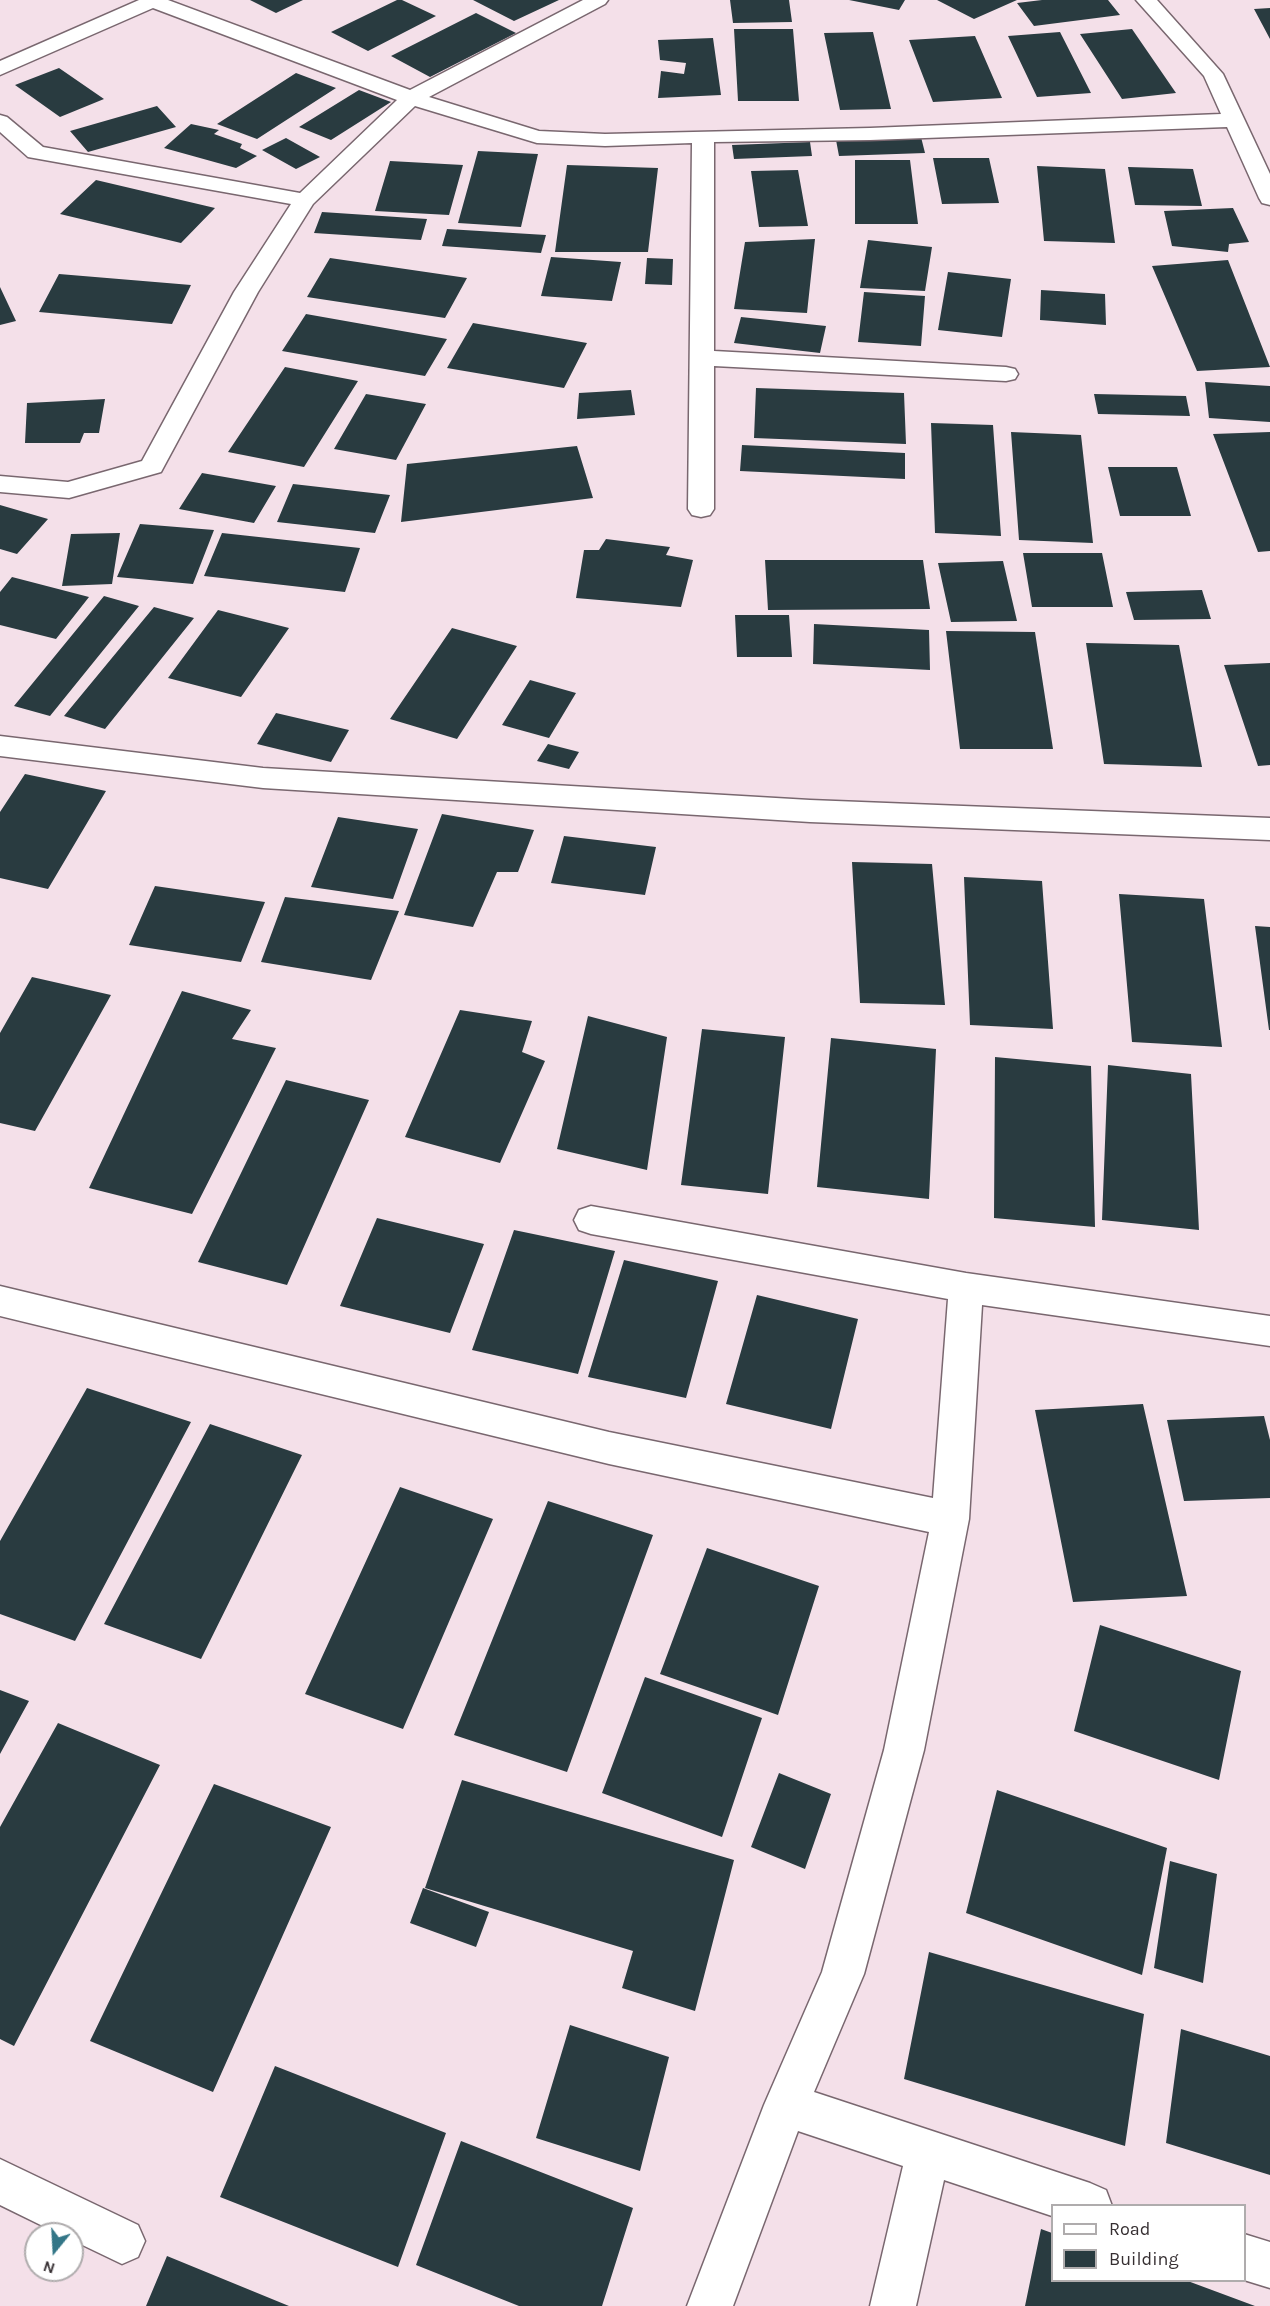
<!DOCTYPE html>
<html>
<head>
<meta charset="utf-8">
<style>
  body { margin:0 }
  #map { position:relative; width:1270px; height:2306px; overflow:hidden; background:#f4e0e9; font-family:Karla,sans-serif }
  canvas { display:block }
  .legend { position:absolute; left:1051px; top:2204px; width:195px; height:78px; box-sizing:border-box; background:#fff; border:2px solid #afacad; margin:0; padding:8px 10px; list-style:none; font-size:18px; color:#362f32 }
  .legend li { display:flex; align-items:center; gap:12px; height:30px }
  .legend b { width:30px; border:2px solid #afacad }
  .north { position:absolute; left:24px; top:2222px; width:60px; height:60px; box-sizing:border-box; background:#fff; border:2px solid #afacad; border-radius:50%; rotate:198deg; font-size:16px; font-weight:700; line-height:24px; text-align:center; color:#362f32 }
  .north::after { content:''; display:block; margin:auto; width:21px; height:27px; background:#337687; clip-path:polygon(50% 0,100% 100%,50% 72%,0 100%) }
</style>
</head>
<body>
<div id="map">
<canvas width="1270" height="2306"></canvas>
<ul class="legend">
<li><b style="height:8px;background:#fff"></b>Road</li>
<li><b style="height:16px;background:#293b40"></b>Building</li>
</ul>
<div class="north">N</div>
</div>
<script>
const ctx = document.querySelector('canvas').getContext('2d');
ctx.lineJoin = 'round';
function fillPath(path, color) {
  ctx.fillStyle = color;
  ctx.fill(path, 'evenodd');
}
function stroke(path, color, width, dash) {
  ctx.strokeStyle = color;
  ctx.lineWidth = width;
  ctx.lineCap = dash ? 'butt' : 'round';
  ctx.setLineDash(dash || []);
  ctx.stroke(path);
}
fillPath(new Path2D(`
  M250 0H303L276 13Z
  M397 0H402L436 16 368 51 331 32Z
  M473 0H559L514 21Z
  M730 0H789L792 22 733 23Z
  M849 0H905L899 10Z
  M937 0H1017L974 19Z
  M1042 0H1108L1120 15 1034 26 1017 3Z
  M1270 8V39L1254 9Z
  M476 13 516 33 430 77 391 56Z
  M734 29H793L799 101H738Z
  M1132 29 1176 93 1122 99 1080 34Z
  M873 32 891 109 840 110 824 33Z
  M1060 32 1091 93 1037 97 1008 36Z
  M975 36 1002 98 933 102 909 40Z
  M713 38 721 95 658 98 661 71 684 74 686 63 660 60 658 40Z
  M59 68 104 99 60 117 15 85Z
  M296 73 336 88 257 139 217 124Z
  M359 90 391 102 331 140 299 127Z
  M157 106 176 127 88 152 70 131Z
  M191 124 219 130 214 134 242 144 240 148 257 156 236 168 164 148Z
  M921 137 925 153 839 156 836 140Z
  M286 138 320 157 296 169 262 150Z
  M810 142 812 156 734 159 732 145Z
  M478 151 538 154 521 227 458 223Z
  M933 158H989L999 203 942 204Z
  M855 160H910L918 224H855Z
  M390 161 463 165 449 215 375 211Z
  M567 165 658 168 648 252H555Z
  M1037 166 1105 169 1115 243 1044 241Z
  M1128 167 1193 169 1202 206 1135 205Z
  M798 170 808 226 759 227 751 171Z
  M96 180 215 208 181 243 60 214Z
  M1233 208 1249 242 1229 244 1228 252 1172 246 1164 211Z
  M322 212 427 219 421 240 314 233Z
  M447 229 546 235 541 253 442 246Z
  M815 239 807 313 734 309 745 242Z
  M868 240 932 247 925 291 860 288Z
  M551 257 621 262 612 301 541 296Z
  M330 258 467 278 445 318 307 297Z
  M647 258 673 259 672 285 645 284Z
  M1228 260 1270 367 1197 371 1152 266Z
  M948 272 1011 279 1002 337 938 330Z
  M59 274 191 285 172 324 39 312Z
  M0 287 16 321 0 325Z
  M1041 290 1105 294 1106 325 1040 320Z
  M864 292 925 296 921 346 858 342Z
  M306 314 447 339 425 376 282 351Z
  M741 317 826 326 820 353 734 343Z
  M473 323 587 343 564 388 447 368Z
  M285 367 358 381 304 467 228 452Z
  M1205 382 1270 386V422L1209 418Z
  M756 388 904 393 906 444 754 438Z
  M631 390 635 415 577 419 579 393Z
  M366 394 426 404 396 460 334 449Z
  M1094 394 1186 396 1190 416 1098 414Z
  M105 399 99 433H84L80 443H25L27 403Z
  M931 423 993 425 1001 536 935 533Z
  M1011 432 1081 435 1093 543 1019 540Z
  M1270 432V551L1258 552 1213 434Z
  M742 445 905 453V479L740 471Z
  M577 446 593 498 401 522 407 464Z
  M1108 467H1177L1191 516H1120Z
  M202 473 276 486 254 523 179 509Z
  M293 484 390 495 375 533 277 522Z
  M0 505 48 519 17 554 0 549Z
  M140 524 214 530 193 584 117 577Z
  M120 533 112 584 62 586 71 534Z
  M222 533 360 548 345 592 204 576Z
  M606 539 670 547 666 555 693 560 681 607 576 598 584 550H599Z
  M1023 553H1102L1113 607H1032Z
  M765 560H923L930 609 768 610Z
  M1003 561 1017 621 951 622 938 563Z
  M12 577 89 597 56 639 0 625V592Z
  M1202 590 1211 619 1134 620 1126 592Z
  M104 596 139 606 50 716 14 706Z
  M154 607 194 618 105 729 64 716Z
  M218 610 289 628 241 697 168 678Z
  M735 615H789L792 657H737Z
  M814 624 929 630 930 670 813 664Z
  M452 628 517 646 457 739 390 719Z
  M946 631 1035 632 1053 749H960Z
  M1086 643 1179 645 1202 767 1104 764Z
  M1270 663V765L1258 766 1224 665Z
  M530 680 576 693 549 738 502 725Z
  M276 713 349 730 331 762 257 744Z
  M548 744 579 752 569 769 537 761Z
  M25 774 106 791 48 889 0 878V812Z
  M442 814 534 830 518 872H497L473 927 404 915Z
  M338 817 418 829 393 899 311 887Z
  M564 836 656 847 645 895 551 883Z
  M852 862 932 864 945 1005 860 1003Z
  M964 877 1042 881 1053 1029 970 1025Z
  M155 886 265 902 241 962 129 945Z
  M1119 894 1204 899 1222 1047 1132 1042Z
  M285 897 399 911 371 980 261 962Z
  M1255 926 1270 927V1030H1269Z
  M32 977 111 995 35 1131 0 1123V1033Z
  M182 991 251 1010 232 1039 276 1048 192 1214 89 1188Z
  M460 1010 532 1021 522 1052 545 1061 500 1163 405 1137Z
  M588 1016 667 1037 647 1170 557 1149Z
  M702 1029 785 1037 768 1194 681 1185Z
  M831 1038 936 1049 929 1199 817 1187Z
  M995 1057 1091 1066 1095 1227 994 1218Z
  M1108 1065 1191 1074 1199 1230 1102 1220Z
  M286 1080 369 1100 287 1285 198 1262Z
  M377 1218 484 1244 450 1333 340 1306Z
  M514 1230 615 1251 578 1374 472 1350Z
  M624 1260 718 1281 686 1398 588 1377Z
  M757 1295 858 1319 831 1429 726 1404Z
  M87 1388 191 1422 75 1641 0 1614V1541Z
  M1143 1404 1187 1596 1073 1602 1035 1410Z
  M1264 1416 1270 1440V1498L1184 1501 1167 1420Z
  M210 1424 302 1455 201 1659 104 1624Z
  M400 1487 493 1519 403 1729 305 1694Z
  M548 1501 653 1535 567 1772 454 1735Z
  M707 1548 819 1586 778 1715 660 1674Z
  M1100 1625 1241 1671 1219 1780 1074 1731Z
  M645 1677 762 1718 722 1837 602 1793Z
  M0 1690 29 1701 0 1754Z
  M58 1723 160 1765 14 2046 0 2039V1827Z
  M779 1773 831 1794 805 1869 751 1847Z
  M462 1780 734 1860 695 2011 622 1988 633 1951 425 1888Z
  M214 1784 331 1827 213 2092 90 2041Z
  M997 1790 1167 1848 1142 1975 966 1913Z
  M1170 1861 1217 1874 1203 1983 1154 1968Z
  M423 1888 489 1912 476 1947 410 1923Z
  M929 1952 1144 2014 1125 2146 904 2079Z
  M570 2025 669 2057 640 2171 536 2138Z
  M1181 2029 1270 2056V2175L1166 2143Z
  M275 2066 446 2133 398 2267 220 2197Z
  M461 2141 633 2208 602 2306H519L416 2265Z
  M1041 2229 1052 2233V2280H1185L1255 2306H1025Z
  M167 2256 289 2306H146Z`), '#293b40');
const minor = new Path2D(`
  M139 0H168L410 90 583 0H608L605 4 429 97 539 131 605 134 870 128 1221 114 1204 76 1136 0H1157L1223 74 1270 174V205L1262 203 1259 198 1227 127 870 140 714 142V351L1006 367 1015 369 1018 374 1015 379 1006 381 714 366V509L710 515 701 517 692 515 688 509 692 143 605 146 537 143 415 106 313 204 258 292 161 472 69 498 0 492V476L68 482 142 461 234 292 291 204 28 157 0 132V115L7 117 43 147 300 193 397 100 153 8 0 75V61Z
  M0 736 263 768 810 800 1270 818V840L810 822 263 788 0 756Z
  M591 1206 966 1273 1270 1316V1346L982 1305 969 1519 924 1750 864 1974 814 2092 1090 2183 1106 2190 1112 2206H1052V2216L944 2180 916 2306H870L903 2166 798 2131 733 2306H687L764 2105 822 1972 884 1750 929 1532 609 1464 0 1316V1286L609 1432 933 1498 948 1299 591 1234 579 1230 574 1220 579 1210Z
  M0 2159 138 2225 145 2241 138 2257 122 2264 72 2240V2234H59L0 2205Z
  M1244 2234 1270 2242V2288L1244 2280Z`);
stroke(minor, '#79676f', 3);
fillPath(minor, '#fff');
</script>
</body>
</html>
